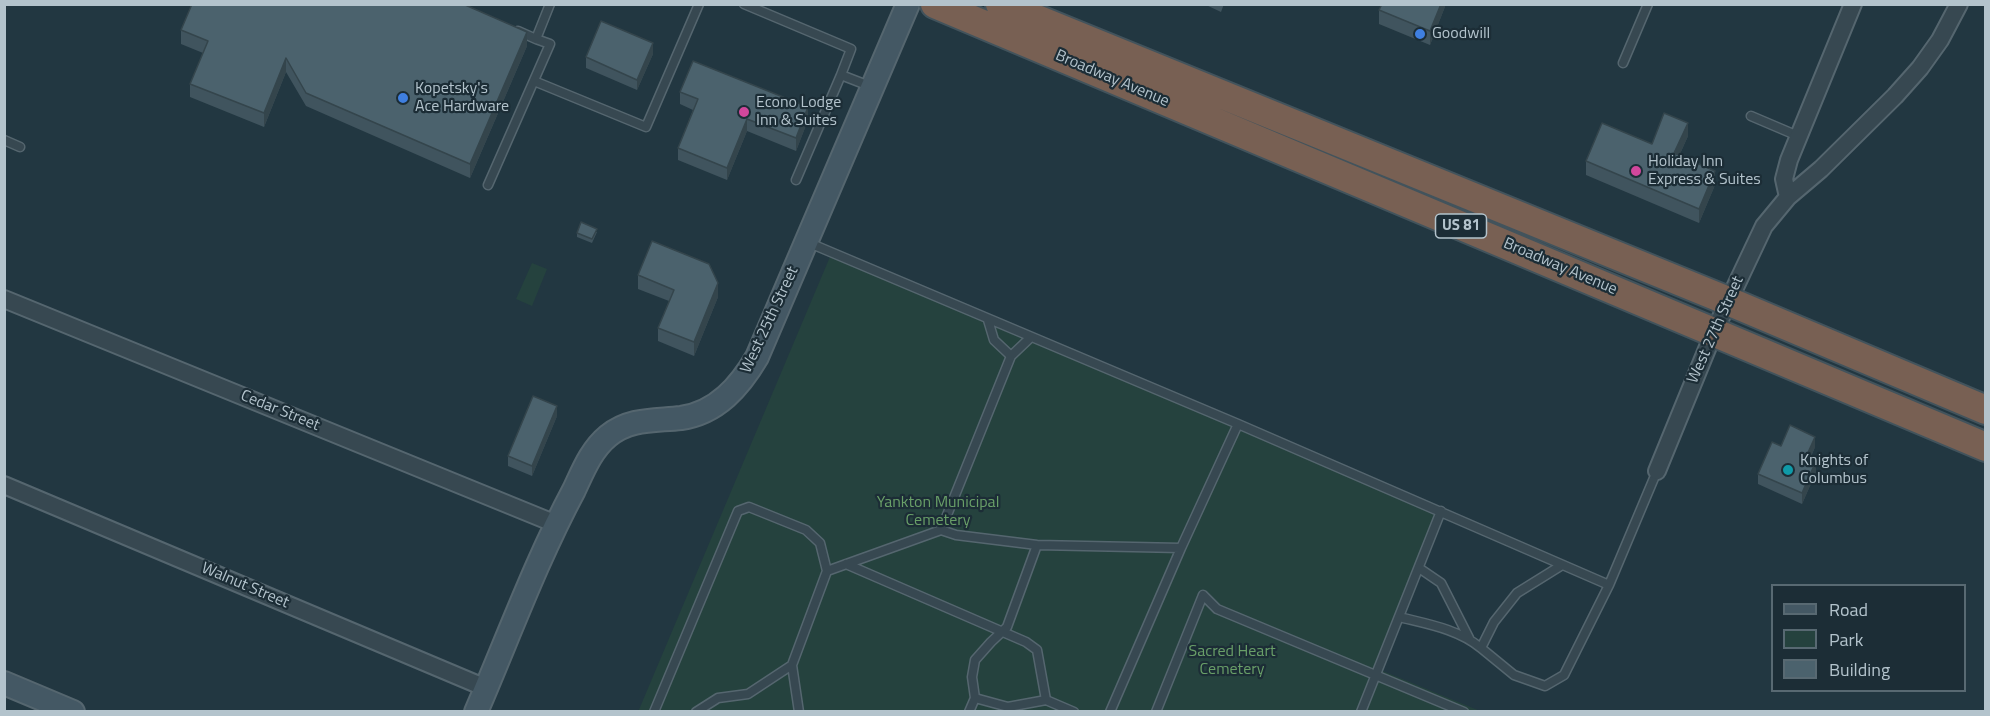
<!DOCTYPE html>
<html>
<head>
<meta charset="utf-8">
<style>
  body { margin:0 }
  #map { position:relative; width:1990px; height:716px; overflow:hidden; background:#223741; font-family:"Titillium Web",sans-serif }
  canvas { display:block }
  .frame { position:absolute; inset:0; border:6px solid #b3c3cc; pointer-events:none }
  .legend { position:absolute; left:1771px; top:584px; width:195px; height:108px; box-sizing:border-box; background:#1c2d36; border:2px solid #586972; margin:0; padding:8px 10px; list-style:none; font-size:18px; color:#b3c3cc }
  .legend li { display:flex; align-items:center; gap:12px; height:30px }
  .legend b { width:30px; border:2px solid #586972 }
</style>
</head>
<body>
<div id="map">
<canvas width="1990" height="716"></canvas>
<div class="frame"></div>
<ul class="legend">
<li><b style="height:8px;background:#445864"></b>Road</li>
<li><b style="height:16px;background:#25423e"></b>Park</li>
<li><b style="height:16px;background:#4b626d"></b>Building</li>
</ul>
</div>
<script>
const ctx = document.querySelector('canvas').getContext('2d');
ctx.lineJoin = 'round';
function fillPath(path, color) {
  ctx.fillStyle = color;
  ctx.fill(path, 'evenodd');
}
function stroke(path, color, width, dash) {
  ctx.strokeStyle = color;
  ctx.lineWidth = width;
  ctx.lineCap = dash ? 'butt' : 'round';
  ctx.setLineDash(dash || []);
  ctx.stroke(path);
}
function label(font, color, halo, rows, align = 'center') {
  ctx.font = font + ' "Titillium Web",sans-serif';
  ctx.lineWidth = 4.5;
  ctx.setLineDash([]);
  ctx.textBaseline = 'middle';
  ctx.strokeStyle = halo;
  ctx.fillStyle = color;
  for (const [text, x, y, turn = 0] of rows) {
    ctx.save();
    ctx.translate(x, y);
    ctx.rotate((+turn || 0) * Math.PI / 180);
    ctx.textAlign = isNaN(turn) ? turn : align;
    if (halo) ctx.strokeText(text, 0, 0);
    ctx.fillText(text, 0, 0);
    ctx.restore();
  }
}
fillPath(new Path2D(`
  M832 252 1441 511 1378 669 1480 711 638 712Z
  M532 263 547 269 532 306 516 299Z`), '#25423e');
const lane = new Path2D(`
  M744 4 851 49 841 75
  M518 31 536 39 550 4
  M1623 63 1648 4
  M534 81 646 127 699 4
  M1751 116 1798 136
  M4 140 20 147
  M796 180 841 75 872 87
  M488 185 550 44 536 39
  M807 242 1238 424 1609 585
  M988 320 994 340 1011 356
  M941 530 956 535 1037 545 1181 548 1238 424
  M846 564 1026 642 1037 650 1046 700
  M1562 565 1517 593 1494 622 1481 648 1514 675 1545 686 1564 675 1609 585 1657 471
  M1419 568 1441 583 1469 638
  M1399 617C1427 624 1458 629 1481 648
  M792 665 799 712
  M975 698 1008 707 1046 700 1074 712
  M654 712 738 511 749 507 806 530 820 543 827 571
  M696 712 718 698 748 694 792 665 827 571 941 530 1011 356 1031 337
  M969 712 975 698 972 677 975 660 991 642 1007 627 1037 545
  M1110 712 1181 548
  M1156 712 1203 595 1217 609 1464 712
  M1361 712 1441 511`);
const street = new Path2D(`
  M1788 197 1784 179 1789 160 1853 4
  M4 299 556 524
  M1657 471 1714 332 1764 226 1788 197 1821 169 1895 96 1920 68 1940 40 1959 4
  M4 485 486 688`);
const secondary = new Path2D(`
  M4 683 73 712
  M476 712C508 638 536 561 574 490 583 471 591 450 608 436 630 418 655 421 681 418 717 413 740 386 757 357L908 4`);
const highway = new Path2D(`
  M935 4 1986 447
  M1000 4 1728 301 1986 410`);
stroke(lane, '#55666f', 11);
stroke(street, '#55666f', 20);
stroke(secondary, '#55666f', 26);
stroke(highway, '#42535c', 32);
stroke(lane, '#374851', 8);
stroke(street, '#374851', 16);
stroke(secondary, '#445864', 22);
stroke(highway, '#786053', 28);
fillPath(new Path2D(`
  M1204 4H1224L1221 12Z
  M1382 4H1446L1430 45 1379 24V10Z
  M181 30 527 46 470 178 306 106 286 72 264 127 190 97V84L203 53 181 44Z
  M653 54 637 90 586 68V57Z
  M680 92 808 120 796 151 747 131 727 180 678 160V148L693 110 680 104Z
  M1688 136 1679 156 1715 185 1699 223 1586 175V161L1652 144Z
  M597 232 592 243 577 237V233Z
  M638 275 718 297 694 356 658 341V328L669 301 638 289Z
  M557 416 532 476 508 466V456Z
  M1815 447 1810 459 1816 472 1802 504 1758 484V474Z`), '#40545e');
fillPath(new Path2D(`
  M1441 4H1446L1430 45V31Z
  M527 32V46L470 178V164Z
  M653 43V54L637 90V80Z
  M286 58V72L264 127V113Z
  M808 107V120L796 151V138Z
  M747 119V131L727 180V168Z
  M1688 123V136L1674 167V153Z
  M1715 171V185L1699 223V209Z
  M718 283V297L694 356V342Z
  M557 406V416L532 476V466Z
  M1815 437V447L1806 467V457Z
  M1816 461V472L1802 504V493Z`), '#34454c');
const building = new Path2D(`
  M192 4H463L527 32 470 164 306 93 286 58 264 113 190 84 208 41 181 30Z
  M1382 4H1441L1430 31 1379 10Z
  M601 21 653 43 637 80 586 57Z
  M693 61 808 107 796 138 747 119 727 168 678 148 698 99 680 92Z
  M1664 113 1688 123 1674 153 1715 171 1699 209 1586 161 1602 123 1652 144Z
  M581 222 597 229 592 239 577 233Z
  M652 241 709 264 718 283 694 342 658 328 674 290 638 275Z
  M533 396 557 406 532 466 508 456Z
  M1790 425 1815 437 1806 457 1816 461 1802 493 1758 474 1772 442 1781 446Z`);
fillPath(building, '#4b626d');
stroke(building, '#34454c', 1.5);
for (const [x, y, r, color] of [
  [1420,34,6,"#3f7fe0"],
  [403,98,6,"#3f7fe0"],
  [744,112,6,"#d1479c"],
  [1636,171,6,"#d1479c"],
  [1788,470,6,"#0f9aa8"]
]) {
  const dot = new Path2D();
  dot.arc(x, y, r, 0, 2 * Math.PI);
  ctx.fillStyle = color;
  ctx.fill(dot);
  stroke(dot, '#1c2d36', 2);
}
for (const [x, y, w] of [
  [1461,226,51]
]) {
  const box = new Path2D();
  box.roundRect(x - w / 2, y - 12, w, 24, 4.5);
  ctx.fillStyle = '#1c2d36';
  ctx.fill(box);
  stroke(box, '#b3c3cc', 1.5);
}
label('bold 15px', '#b3c3cc', null, [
  ["US 81",1461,226]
]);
label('16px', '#b3c3cc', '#1c2d36', [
  ["Goodwill",1432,34],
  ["Kopetsky's",415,89],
  ["Ace Hardware",415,107],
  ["Econo Lodge",756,103],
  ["Inn & Suites",756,121],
  ["Holiday Inn",1648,162],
  ["Express & Suites",1648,180],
  ["Knights of",1800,461],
  ["Columbus",1800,479]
], 'left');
label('16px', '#b3c3cc', '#1c2d36', [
  ["Broadway Avenue",1112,79,23],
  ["Broadway Avenue",1560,267,23],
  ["West 25th Street",770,320,-65],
  ["West 27th Street",1716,330,-66],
  ["Cedar Street",280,411,22],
  ["Walnut Street",245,586,23]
]);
label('16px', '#699f68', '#1c2d36', [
  ["Yankton Municipal",938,503],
  ["Cemetery",938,521],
  ["Sacred Heart",1232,652],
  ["Cemetery",1232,670]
]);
</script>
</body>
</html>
